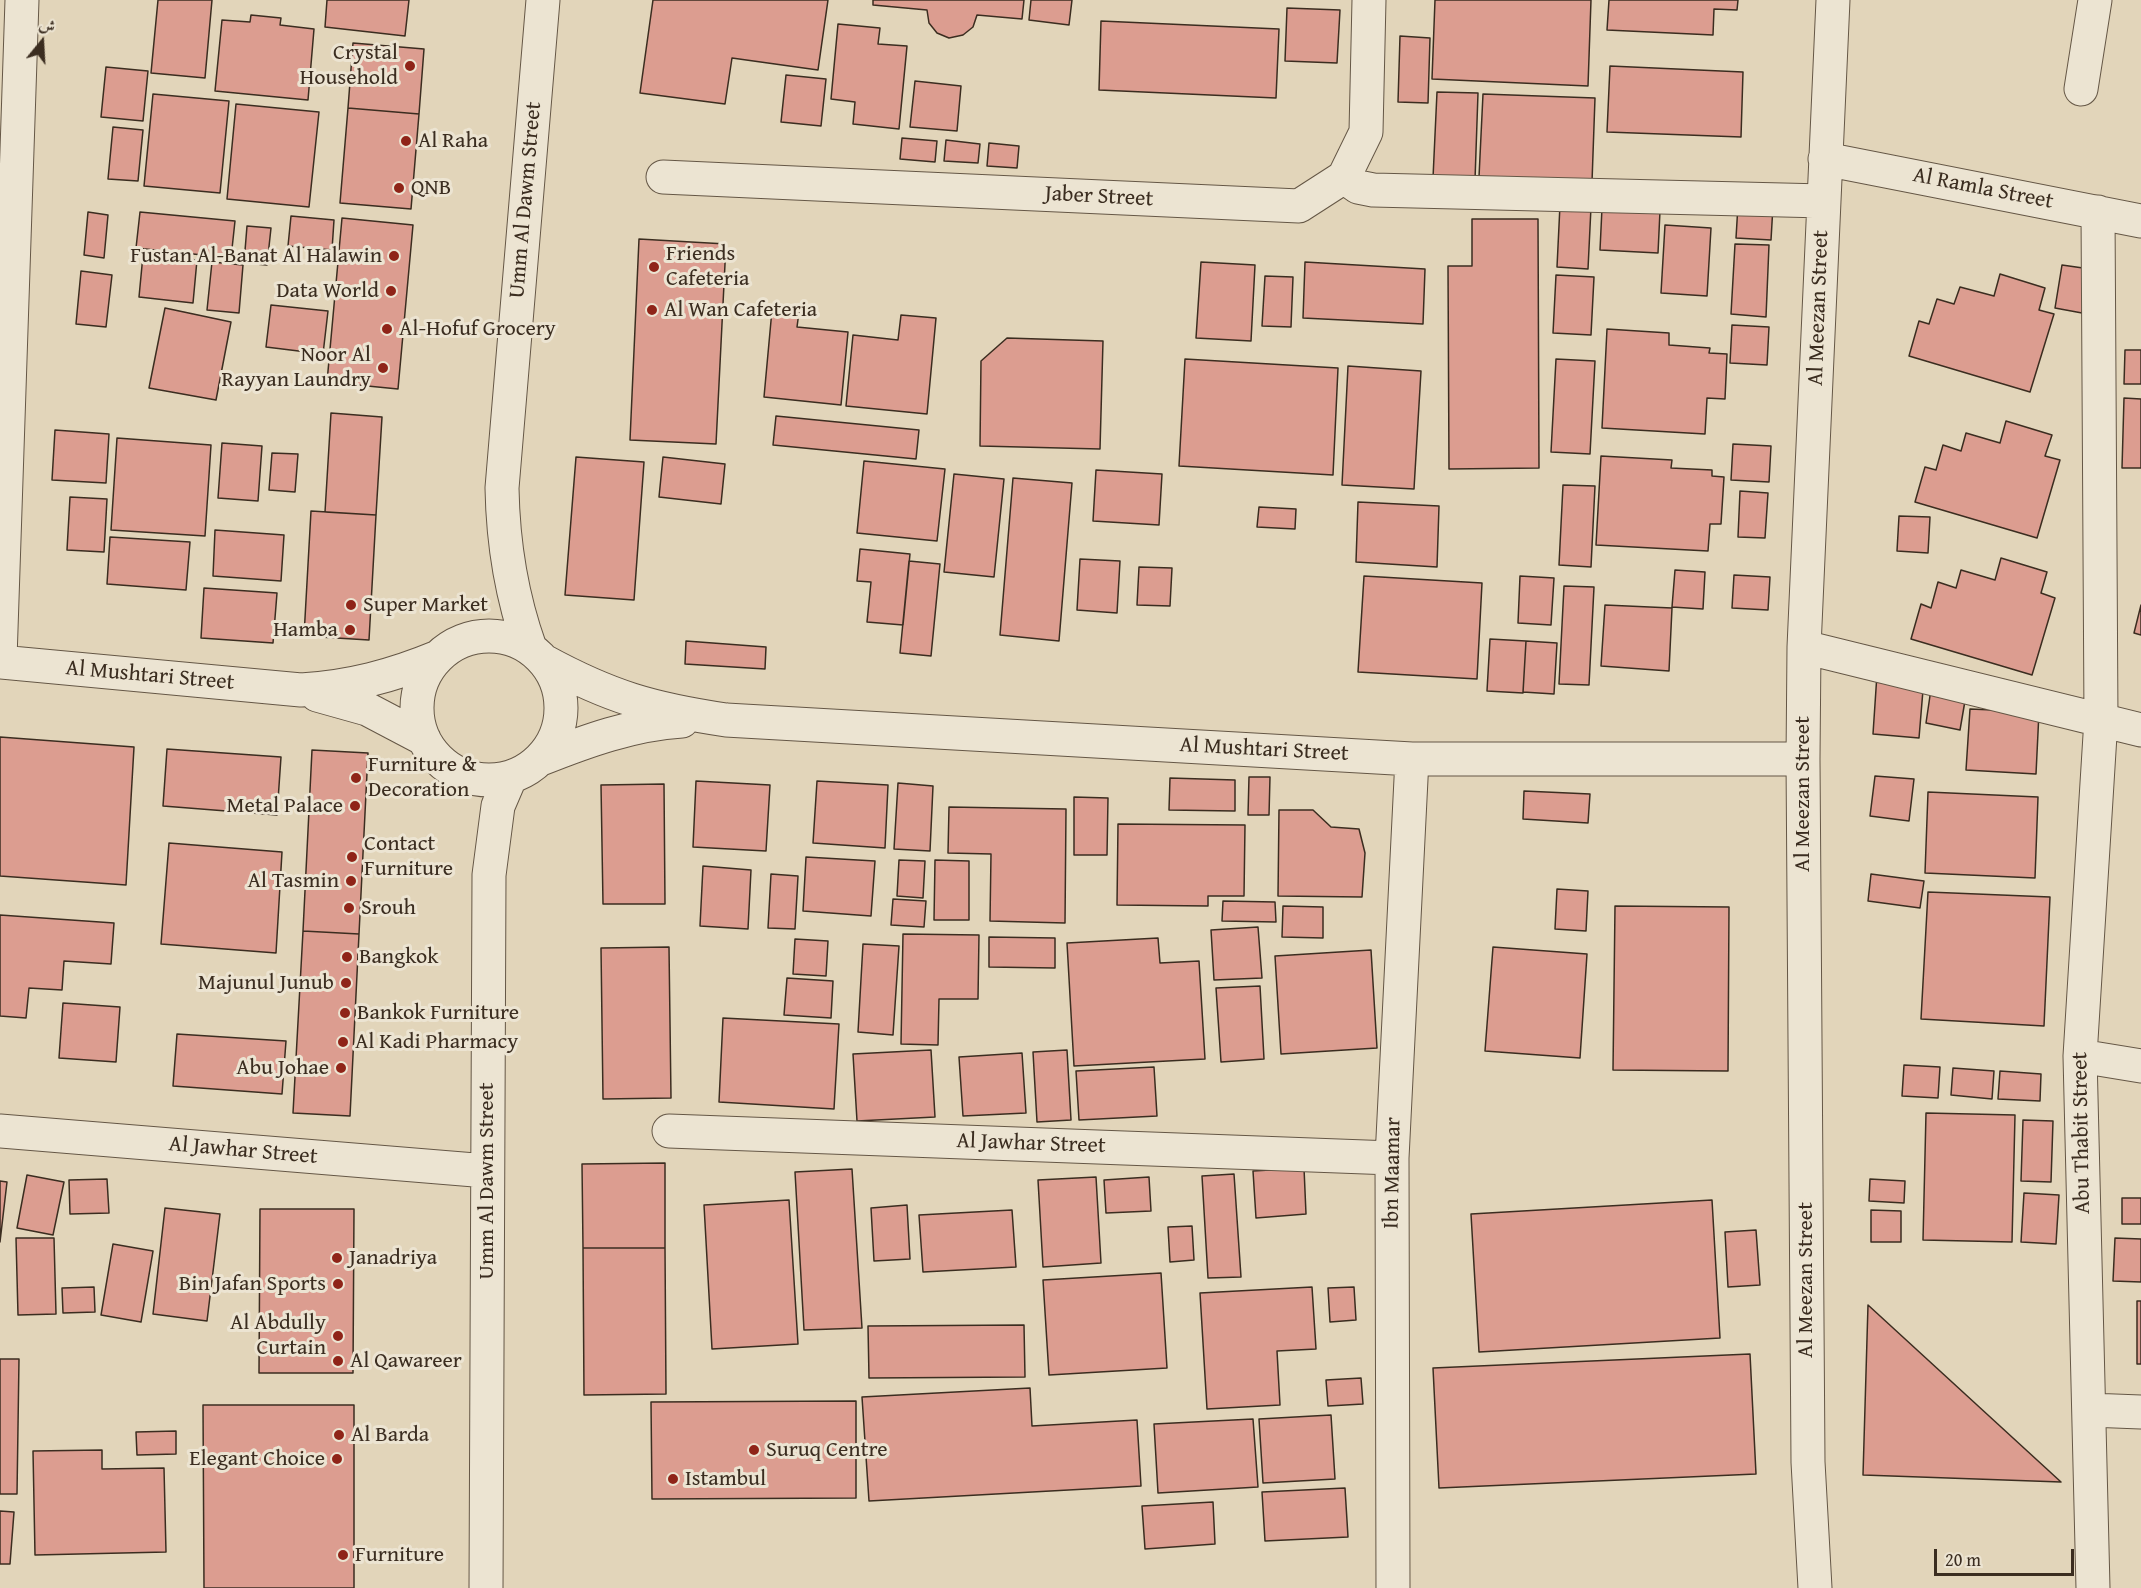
<!DOCTYPE html>
<html>
<head>
<meta charset="utf-8">
<style>
  body { margin:0 }
  #map { position:relative; width:2141px; height:1588px; overflow:hidden; background:#e2d5ba; font-family:"Gentium Book Plus",Amiri,serif }
  canvas { display:block }
  .north { position:absolute; left:12px; top:12px; width:60px; height:60px; -webkit-text-stroke:4px #ece4d2; paint-order:stroke; rotate:18deg; font-size:16px; font-weight:700; line-height:24px; text-align:center; color:#3b2d20 }
  .north::after { content:''; display:block; margin:auto; width:21px; height:27px; background:#3b2d20; clip-path:polygon(50% 0,100% 100%,50% 72%,0 100%) }
  .scale { position:absolute; left:1934px; top:1549px; width:140px; height:27px; box-sizing:border-box; border:3px solid #3b2d20; border-top:0; padding-left:8px; font-size:18px; line-height:21px; white-space:nowrap; color:#3b2d20; -webkit-text-stroke:4px #ece4d2; paint-order:stroke }
</style>
</head>
<body>
<div id="map">
<canvas width="2141" height="1588"></canvas>
<div class="north">ش</div>
<div class="scale">20 m</div>
</div>
<script>
const ctx = document.querySelector('canvas').getContext('2d');
ctx.lineJoin = 'round';
function fillPath(path, color) {
  ctx.fillStyle = color;
  ctx.fill(path, 'evenodd');
}
function stroke(path, color, width, dash) {
  ctx.strokeStyle = color;
  ctx.lineWidth = width;
  ctx.lineCap = dash ? 'butt' : 'round';
  ctx.setLineDash(dash || []);
  ctx.stroke(path);
}
function label(font, color, halo, rows, align = 'center') {
  ctx.font = font + ' "Gentium Book Plus",serif';
  ctx.lineWidth = 6;
  ctx.setLineDash([]);
  ctx.textBaseline = 'middle';
  ctx.strokeStyle = halo;
  ctx.fillStyle = color;
  for (const [text, x, y, turn = 0] of rows) {
    ctx.save();
    ctx.translate(x, y);
    ctx.rotate((+turn || 0) * Math.PI / 180);
    ctx.textAlign = isNaN(turn) ? turn : align;
    if (halo) ctx.strokeText(text, 0, 0);
    ctx.fillText(text, 0, 0);
    ctx.restore();
  }
}
const building = new Path2D(`
  M158 0H212L205 78 151 73Z
  M327 0H409L405 36 325 27Z
  M653 0H828L818 70 732 58 725 104 640 93Z
  M873 0H1024L1022 19 977 15 973 27 963 35 949 38 937 33 929 23 927 10 873 5Z
  M1031 0H1072L1069 25 1029 20Z
  M1435 0H1591L1588 86 1432 79Z
  M1609 0H1738L1737 10 1714 9 1713 35 1607 30Z
  M1287 8 1340 10 1337 63 1285 61Z
  M251 15 281 18 280 25 314 29 308 100 215 91 222 20 250 22Z
  M1101 21 1279 29 1276 98 1099 90Z
  M838 24 880 28 878 44 907 46 899 129 853 124 855 102 831 99Z
  M1400 36 1430 38 1428 103 1398 102Z
  M353 43 424 49 419 114 348 108Z
  M1610 66 1743 72 1741 137 1607 132Z
  M106 67 148 71 143 121 101 117Z
  M786 75 826 79 821 126 781 122Z
  M915 81 961 86 957 131 910 127Z
  M1437 92 1478 93 1475 180 1433 178Z
  M153 94 229 101 220 193 144 186Z
  M1483 94 1595 98 1592 182 1479 177Z
  M236 104 319 112 309 207 227 199Z
  M348 108 419 114 411 209 340 203Z
  M113 127 143 130 138 181 108 179Z
  M902 138 937 141 935 162 900 159Z
  M946 140 980 144 978 163 944 161Z
  M989 143 1019 146 1017 168 987 166Z
  M1560 205 1591 207 1588 269 1557 267Z
  M1738 205 1773 206 1771 240 1736 238Z
  M1602 208 1660 211 1658 253 1600 250Z
  M88 212 108 215 104 258 84 255Z
  M140 212 235 221 231 258 136 248Z
  M291 216 334 220 332 250 288 246Z
  M342 218 413 225 398 389 327 382Z
  M1472 219H1538L1539 468 1449 469 1448 266H1472Z
  M1665 225 1711 228 1707 296 1661 293Z
  M247 226 271 228 267 265 244 263Z
  M639 239 726 244 716 444 630 440Z
  M1735 244 1769 245 1766 317 1731 314Z
  M143 255 197 260 193 303 139 297Z
  M212 262 243 265 239 313 207 310Z
  M1201 262 1255 265 1251 341 1196 338Z
  M1305 262 1425 269 1423 324 1303 318Z
  M2062 265 2090 269 2082 313 2055 308Z
  M81 271 112 275 106 327 76 324Z
  M2000 274 2045 288 2039 310 2054 314 2030 392 1909 356 1919 321 1929 324 1937 299 1954 304 1960 287 1994 296Z
  M1556 275 1594 277 1591 335 1553 333Z
  M1265 276 1293 277 1291 327 1262 326Z
  M271 305 328 311 323 354 266 347Z
  M165 308 231 322 216 400 149 388Z
  M772 310 799 312 797 327 848 332 841 405 764 397Z
  M901 315 936 318 927 414 846 406 853 335 898 340Z
  M1732 325 1769 327 1767 365 1730 363Z
  M1607 329 1669 333V345L1710 348 1709 353 1727 354 1725 399 1707 398 1705 434 1602 428Z
  M1007 338 1103 341 1100 449 980 446 981 361Z
  M2125 350H2141V384H2124Z
  M1185 359 1338 368 1333 475 1179 466Z
  M1556 359 1595 361 1590 454 1551 452Z
  M1348 366 1421 371 1414 489 1342 485Z
  M2124 398 2141 399V468H2122Z
  M331 413 382 417 376 515 325 512Z
  M776 416 919 430 916 459 773 445Z
  M2006 421 2052 435 2045 456 2060 460 2037 538 1915 502 1925 467 1936 470 1943 445 1961 451 1966 433 2000 443Z
  M55 430 109 434 106 483 52 480Z
  M117 438 211 445 205 536 111 530Z
  M222 443 262 446 258 501 218 498Z
  M1733 444 1771 446 1769 482 1731 480Z
  M272 453 298 454 295 492 269 490Z
  M1601 456 1672 460 1671 468 1712 470V476L1724 477 1721 524H1710L1708 551 1596 545Z
  M576 457 644 462 634 600 565 595Z
  M663 457 725 464 721 504 659 497Z
  M864 461 945 469 937 541 857 533Z
  M1096 470 1162 474 1159 525 1093 521Z
  M954 474 1004 479 994 577 944 572Z
  M1013 478 1072 483 1059 641 1000 635Z
  M1563 485 1595 486 1591 567 1559 565Z
  M1740 491 1768 493 1765 538 1738 537Z
  M70 497 107 499 104 552 67 550Z
  M1358 502 1439 506 1437 567 1356 562Z
  M1259 507 1296 509 1295 529 1257 527Z
  M311 511 376 515 369 640 304 636Z
  M1899 516 1930 517 1928 553 1897 551Z
  M215 530 284 535 281 581 213 576Z
  M110 537 190 542 186 590 107 584Z
  M860 549 910 554 903 625 867 622 871 582 857 581Z
  M2001 558 2047 572 2041 593 2055 598 2032 675 1911 639 1921 604 1931 608 1938 582 1956 588 1961 570 1995 580Z
  M1080 559 1120 561 1117 613 1077 610Z
  M909 561 940 564 931 656 900 653Z
  M1139 567 1172 568 1170 606 1137 605Z
  M1675 570 1705 572 1703 609 1672 607Z
  M1734 575 1770 577 1768 610 1732 608Z
  M1364 576 1482 583 1477 679 1358 672Z
  M1520 576 1554 578 1551 625 1518 623Z
  M1564 586 1594 587 1589 685 1559 684Z
  M204 588 277 593 273 643 201 638Z
  M1605 605 1672 608 1669 671 1601 666Z
  M2141 605V635L2134 633Z
  M1490 639 1526 641 1523 693 1487 691Z
  M686 641 766 647 765 669 685 664Z
  M1526 641 1557 643 1554 694 1523 692Z
  M1877 674 1924 678 1919 738 1873 734Z
  M1931 689 1966 695 1960 730 1926 723Z
  M1970 709 2039 712 2036 774 1966 770Z
  M0 737 134 747 126 885 0 876Z
  M167 749 281 757 277 815 163 806Z
  M312 750 368 753 359 934 303 931Z
  M1875 776 1914 779 1909 821 1870 816Z
  M1249 777H1270L1269 815H1248Z
  M1170 778 1235 780V811L1169 810Z
  M696 781 770 785 766 851 693 847Z
  M817 781 888 785 885 848 813 843Z
  M898 783 933 786 930 851 894 849Z
  M664 784 665 904H603L601 785Z
  M1524 791 1590 794 1588 823 1523 819Z
  M1928 792 2038 797 2035 878 1925 873Z
  M1074 797 1108 798 1107 855H1074Z
  M949 807 1066 809 1065 923 990 921 991 854 948 853Z
  M1279 810H1313L1331 827 1359 829 1365 853 1362 897 1278 896Z
  M1118 824 1245 825 1244 896H1208V906L1117 905Z
  M169 843 282 852 276 953 161 944Z
  M806 857 875 861 871 916 803 911Z
  M899 860 925 861 923 898 897 896Z
  M935 860 969 861V920H934Z
  M703 866 751 870 748 929 700 926Z
  M771 874 798 876 795 929 768 928Z
  M1871 874 1924 881 1920 908 1868 901Z
  M1557 889 1588 891 1586 931 1555 929Z
  M1928 892 2050 897 2044 1026 1921 1019Z
  M893 899 926 901 924 927 891 925Z
  M1223 901 1275 902 1276 922 1222 921Z
  M1283 906 1323 907V938L1282 937Z
  M1615 906 1729 907 1728 1071 1613 1070Z
  M0 915 114 923 111 964 64 961 62 990 29 988 26 1018 0 1016Z
  M1258 927 1262 978 1214 980 1211 930Z
  M303 931 359 934 350 1116 293 1113Z
  M903 934 979 935 978 999H939L938 1045 901 1044Z
  M989 937 1055 938V968L989 967Z
  M1158 938 1160 963 1199 961 1205 1059 1074 1066 1067 943Z
  M795 939 828 941 826 976 793 974Z
  M863 944 899 946 893 1035 858 1032Z
  M669 947 671 1098 603 1099 601 948Z
  M1493 947 1587 954 1580 1058 1485 1051Z
  M1371 950 1377 1048 1281 1054 1275 956Z
  M787 978 833 981 831 1018 784 1015Z
  M1260 986 1264 1059 1221 1062 1216 988Z
  M63 1003 120 1007 116 1062 59 1058Z
  M723 1018 839 1024 834 1109 719 1102Z
  M177 1034 286 1041 282 1094 173 1086Z
  M931 1050 935 1117 857 1121 853 1054Z
  M1067 1050 1071 1120 1037 1122 1033 1052Z
  M1022 1053 1026 1113 963 1116 959 1057Z
  M1904 1065 1940 1067 1938 1098 1902 1096Z
  M1154 1067 1157 1116 1079 1120 1076 1071Z
  M1953 1068 1994 1071 1992 1099 1951 1095Z
  M2000 1071 2041 1074 2040 1101 1998 1099Z
  M1926 1113 2015 1115 2012 1242 1923 1240Z
  M2023 1120 2053 1121 2051 1182 2021 1181Z
  M665 1163V1248H583L582 1164Z
  M1304 1168 1306 1214 1256 1218 1253 1171Z
  M852 1169 862 1328 804 1330 795 1172Z
  M1234 1174 1241 1277 1208 1278 1202 1176Z
  M27 1175 64 1182 53 1235 17 1228Z
  M1096 1177 1101 1263 1043 1267 1038 1180Z
  M1149 1177 1151 1211 1106 1213 1104 1180Z
  M107 1179 109 1213 70 1214 69 1180Z
  M1870 1179 1905 1181 1904 1203 1869 1201Z
  M0 1181 7 1182 0 1242Z
  M2024 1193 2059 1195 2056 1244 2021 1242Z
  M2122 1198H2141V1224H2122Z
  M789 1200 798 1344 712 1349 704 1205Z
  M1712 1200 1720 1338 1479 1352 1471 1214Z
  M907 1205 910 1259 874 1261 871 1208Z
  M165 1208 220 1214 207 1321 153 1314Z
  M260 1209H354L353 1373H259Z
  M1012 1210 1016 1267 923 1272 919 1215Z
  M1871 1210 1901 1211V1242H1871Z
  M1192 1226 1194 1260 1170 1262 1168 1227Z
  M1756 1230 1760 1285 1728 1287 1725 1232Z
  M16 1238H54L56 1314 18 1315Z
  M2115 1238 2141 1239V1282L2113 1281Z
  M113 1244 153 1251 141 1322 101 1315Z
  M583 1248H665L666 1394 584 1395Z
  M1161 1273 1167 1368 1049 1375 1043 1280Z
  M94 1287 95 1312 63 1313 62 1288Z
  M1312 1287 1316 1349 1277 1351 1280 1405 1207 1409 1200 1293Z
  M1354 1287 1356 1320 1330 1322 1328 1288Z
  M2137 1301H2141V1364H2137Z
  M1868 1305 2061 1482 1863 1475Z
  M1024 1325 1025 1377 869 1378 868 1326Z
  M1750 1354 1756 1474 1439 1488 1433 1368Z
  M0 1359H19L17 1494H0Z
  M1361 1378 1363 1404 1328 1406 1326 1380Z
  M1030 1388 1032 1426 1137 1420 1141 1486 869 1501 862 1397Z
  M856 1401V1498L652 1499 651 1402Z
  M203 1405H354V1588H204Z
  M1331 1415 1335 1479 1263 1483 1259 1419Z
  M1253 1419 1258 1487 1158 1493 1154 1424Z
  M176 1431V1454L137 1455 136 1432Z
  M102 1450V1469L164 1468 166 1552 35 1555 33 1451Z
  M1345 1488 1348 1537 1265 1541 1262 1492Z
  M1213 1502 1215 1544 1145 1549 1142 1506Z
  M0 1511 14 1512 10 1564H0Z`);
fillPath(building, '#dc9d90');
stroke(building, '#3b2d20', 1.5);
const minor = new Path2D(`
  M2081 89 2095 0
  M1825 159 2141 221
  M663 177 1299 206 1344 177 1366 132 1369 0
  M1344 177 1358 187 1373 190 1824 201
  M417 708a72 72 0 1 1 144 0a72 72 0 1 1-144 0Z
  M1804 647 2141 730
  M530 648C511 595 503 545 502 488L543 0
  M0 659 22 0
  M544 661C610 697 652 709 726 720L1412 759H1803
  M0 662 301 690C350 687 392 676 438 657
  M317 695 367 709 424 739
  M541 759C586 741 633 724 682 721
  M2080 1056 2141 1066
  M0 1131 487 1171
  M669 1131 1392 1158
  M2089 1410 2141 1412
  M486 1588 489 875 498 806 510 778
  M1393 1588 1392 1158 1412 759
  M1815 1588 1808 1462 1803 759 1804 647 1833 0
  M2093 1588 2080 1056 2101 719 2098 212`);
stroke(minor, '#655746', 35);
stroke(minor, '#ece4d2', 33);
for (const [x, y, r, color] of [
  [410,66,6,"#8f2418"],
  [406,141,6,"#8f2418"],
  [399,188,6,"#8f2418"],
  [394,256,6,"#8f2418"],
  [654,267,6,"#8f2418"],
  [391,291,6,"#8f2418"],
  [652,310,6,"#8f2418"],
  [387,329,6,"#8f2418"],
  [383,368,6,"#8f2418"],
  [351,605,6,"#8f2418"],
  [350,630,6,"#8f2418"],
  [356,778,6,"#8f2418"],
  [355,806,6,"#8f2418"],
  [352,857,6,"#8f2418"],
  [351,881,6,"#8f2418"],
  [349,908,6,"#8f2418"],
  [347,957,6,"#8f2418"],
  [346,983,6,"#8f2418"],
  [345,1013,6,"#8f2418"],
  [343,1042,6,"#8f2418"],
  [341,1068,6,"#8f2418"],
  [337,1258,6,"#8f2418"],
  [338,1284,6,"#8f2418"],
  [338,1336,6,"#8f2418"],
  [338,1361,6,"#8f2418"],
  [339,1435,6,"#8f2418"],
  [754,1450,6,"#8f2418"],
  [337,1459,6,"#8f2418"],
  [673,1479,6,"#8f2418"],
  [343,1555,6,"#8f2418"]
]) {
  const dot = new Path2D();
  dot.arc(x, y, r, 0, 2 * Math.PI);
  ctx.fillStyle = color;
  ctx.fill(dot);
  stroke(dot, '#ece4d2', 2);
}
label('22px', '#3b2d20', '#ece4d2', [
  ["Crystal",398,53,"right"],
  ["Household",398,78,"right"],
  ["Al Raha",418,141],
  ["QNB",411,188],
  ["Friends",666,254],
  ["Cafeteria",666,279],
  ["Fustan Al-Banat Al Halawin",382,256,"right"],
  ["Data World",379,291,"right"],
  ["Al Wan Cafeteria",664,310],
  ["Al-Hofuf Grocery",399,329],
  ["Noor Al",371,355,"right"],
  ["Rayyan Laundry",371,380,"right"],
  ["Super Market",363,605],
  ["Hamba",338,630,"right"],
  ["Furniture &",368,765],
  ["Decoration",368,790],
  ["Metal Palace",343,806,"right"],
  ["Contact",364,844],
  ["Furniture",364,869],
  ["Al Tasmin",339,881,"right"],
  ["Srouh",361,908],
  ["Bangkok",359,957],
  ["Majunul Junub",334,983,"right"],
  ["Bankok Furniture",357,1013],
  ["Al Kadi Pharmacy",355,1042],
  ["Abu Johae",329,1068,"right"],
  ["Janadriya",349,1258],
  ["Bin Jafan Sports",326,1284,"right"],
  ["Al Abdully",326,1323,"right"],
  ["Curtain",326,1348,"right"],
  ["Al Qawareer",350,1361],
  ["Al Barda",351,1435],
  ["Suruq Centre",766,1450],
  ["Elegant Choice",325,1459,"right"],
  ["Istambul",685,1479],
  ["Furniture",355,1555]
], 'left');
label('22px', '#3b2d20', '#ece4d2', [
  ["Al Ramla Street",1983,189,11],
  ["Jaber Street",1099,197,3],
  ["Umm Al Dawm Street",526,200,-85],
  ["Al Meezan Street",1819,308,-88],
  ["Al Mushtari Street",150,676,5],
  ["Al Mushtari Street",1264,750,3],
  ["Al Meezan Street",1803,794,-90],
  ["Abu Thabit Street",2082,1133,-91],
  ["Al Jawhar Street",1031,1144,2],
  ["Al Jawhar Street",243,1151,5],
  ["Ibn Maamar",1393,1173,-89],
  ["Umm Al Dawm Street",487,1181,-90],
  ["Al Meezan Street",1806,1280,-90]
]);
</script>
</body>
</html>
